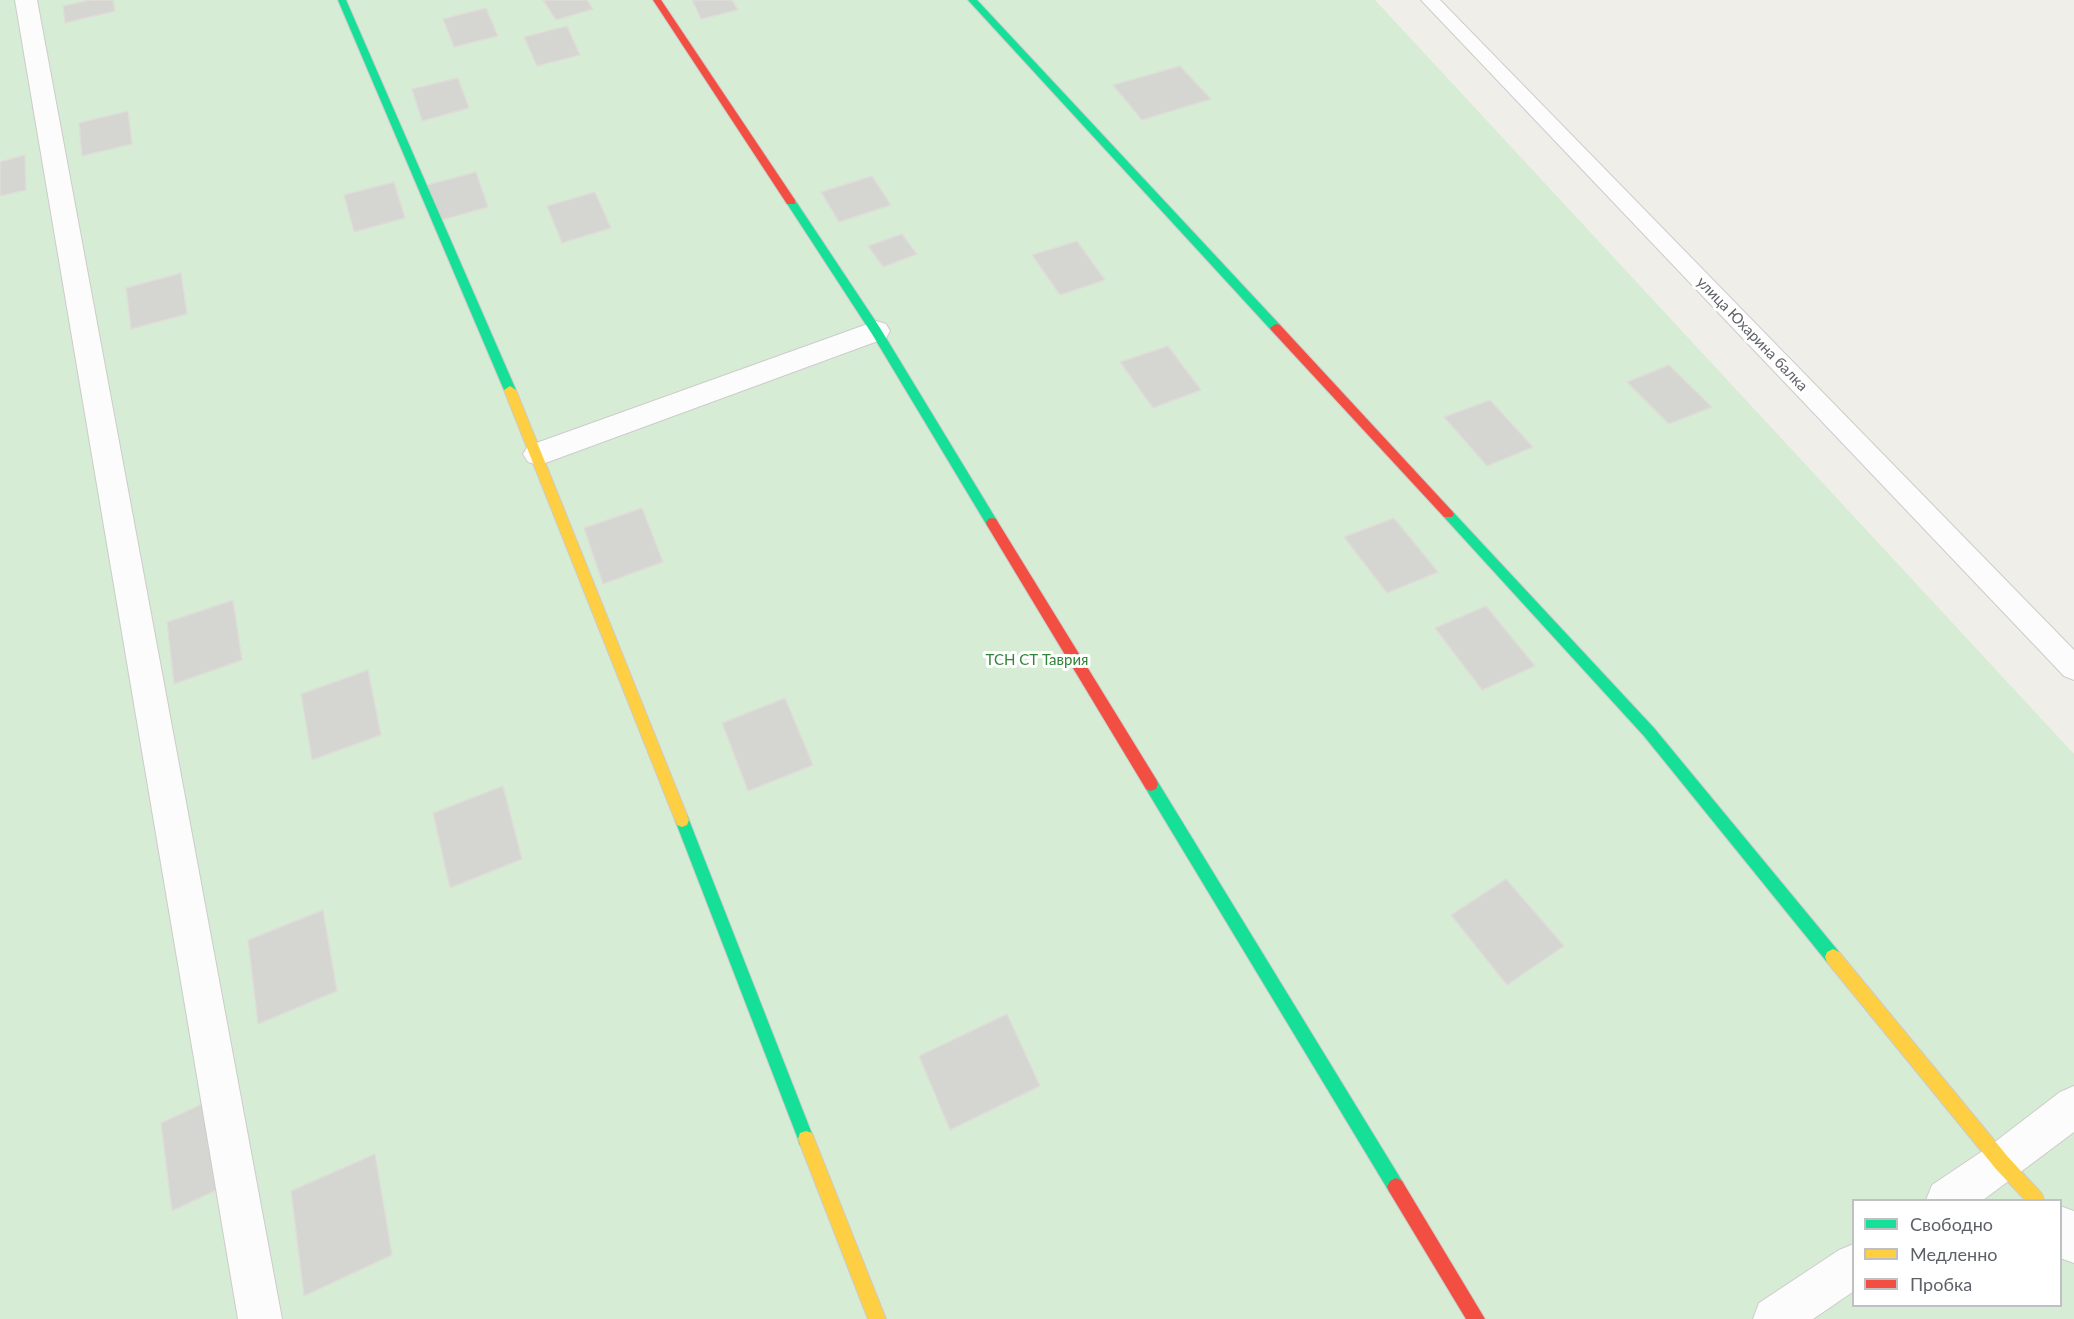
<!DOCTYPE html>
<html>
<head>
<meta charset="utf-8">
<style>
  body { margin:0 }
  #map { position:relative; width:2074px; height:1319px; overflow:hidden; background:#efeee9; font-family:Lato,sans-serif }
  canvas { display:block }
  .legend { position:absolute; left:1852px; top:1199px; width:210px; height:108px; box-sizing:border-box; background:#fff; border:2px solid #bfc0c3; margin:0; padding:8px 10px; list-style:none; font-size:18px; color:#5e6268 }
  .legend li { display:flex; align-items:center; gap:12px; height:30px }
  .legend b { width:30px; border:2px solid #bfc0c3 }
</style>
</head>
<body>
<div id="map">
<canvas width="2074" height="1319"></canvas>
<ul class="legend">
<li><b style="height:8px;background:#16e098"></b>Свободно</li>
<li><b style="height:8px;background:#ffcf43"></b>Медленно</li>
<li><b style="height:8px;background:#f24e42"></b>Пробка</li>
</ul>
</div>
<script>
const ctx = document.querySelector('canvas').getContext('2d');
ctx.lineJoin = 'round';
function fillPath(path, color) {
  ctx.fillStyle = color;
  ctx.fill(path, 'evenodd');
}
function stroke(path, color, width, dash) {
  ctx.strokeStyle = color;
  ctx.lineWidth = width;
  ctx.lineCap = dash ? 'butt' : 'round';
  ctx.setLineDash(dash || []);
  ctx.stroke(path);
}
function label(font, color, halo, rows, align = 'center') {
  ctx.font = font + ' Lato,sans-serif';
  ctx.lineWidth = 6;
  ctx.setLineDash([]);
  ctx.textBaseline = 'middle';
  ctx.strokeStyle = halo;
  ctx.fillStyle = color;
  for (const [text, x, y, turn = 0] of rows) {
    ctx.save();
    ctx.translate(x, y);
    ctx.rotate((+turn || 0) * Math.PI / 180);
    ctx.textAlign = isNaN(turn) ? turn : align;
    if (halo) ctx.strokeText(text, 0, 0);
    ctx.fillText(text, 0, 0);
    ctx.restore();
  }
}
fillPath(new Path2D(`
  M0 0H1375L2074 754V1319H0ZM1854 1200H2060V1306H1854Z`), '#d7ecd5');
const building = new Path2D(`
  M90 0H113L115 11 65 23 63 6Z
  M543 0H587L593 9 556 20Z
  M692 0H732L738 10 701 19Z
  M486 8 498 36 454 47 443 19Z
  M567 26 580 55 537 66 524 37Z
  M1180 66 1211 99 1142 120 1113 85Z
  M458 78 469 108 422 121 412 89Z
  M128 111 132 144 82 156 79 123Z
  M25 155 26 190 0 196V162Z
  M476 172 488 207 438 221 427 185Z
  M872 176 891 205 839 222 821 192Z
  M394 182 405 218 354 232 344 195Z
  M595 192 611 228 562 243 547 206Z
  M902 234 917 254 883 267 868 246Z
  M1077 241 1105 280 1060 295 1032 255Z
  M181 273 187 314 131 329 126 288Z
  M1168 346 1201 390 1153 408 1120 362Z
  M1669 365 1712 407 1669 424 1627 382Z
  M1490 400 1533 447 1487 466 1444 417Z
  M642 508 663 562 603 584 584 528Z
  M1394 518 1438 572 1387 593 1344 537Z
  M233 600 242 660 174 684 167 622Z
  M1486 606 1535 666 1482 690 1435 628Z
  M368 670 381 735 312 760 301 694Z
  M785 698 813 765 748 791 722 723Z
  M503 786 522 859 450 888 433 813Z
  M1506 879 1564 946 1507 985 1451 915Z
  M323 910 337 991 258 1024 248 940Z
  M1007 1014 1040 1086 950 1130 919 1056Z
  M217 1097 229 1184 172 1211 161 1123Z
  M375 1154 392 1255 304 1296 291 1191Z`);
fillPath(building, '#d5d5d2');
stroke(building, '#deddd8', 1.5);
const lane = new Path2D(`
  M1421 0H1440L2074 650V680L2064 676Z`);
const street = new Path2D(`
  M15 0H37L282 1319H238Z
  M876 321 886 324 890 331 886 338 548 462 538 465 528 462 523 454 528 446Z
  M2074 1086V1132L1983 1200H1926L1932 1185 1987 1148 2060 1092Z
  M2060 1206 2074 1211V1263L2060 1258Z
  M1854 1244V1291L1813 1319H1753L1759 1303 1839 1250Z`);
const fast = new Path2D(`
  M338 0H346L516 390 514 393 510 394 504 390Z
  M968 0H977L1280 325V331H1272Z
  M791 199 795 200 880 328 996 519 998 523 996 527H988L872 334 786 202Z
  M1448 509 1452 511 1654 728 1839 952 1841 957 1839 962 1833 965 1827 962 1644 736 1444 517 1442 514 1444 511Z
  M1151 777 1156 779 1402 1181 1405 1187 1402 1193 1396 1196 1390 1193 1146 789 1144 784 1146 779Z
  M682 813 687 815 689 820 814 1139 812 1145 806 1147 800 1145 798 1139 675 820 677 815Z`);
const slow = new Path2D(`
  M510 386 516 390 689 820 687 825 682 827 677 825 675 820 504 390Z
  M1833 949 1839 952 2008 1157 2042 1194 2044 1200H2025L1996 1169 1827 962 1825 957 1827 952Z
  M806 1131 812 1133 886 1319H868L798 1139 800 1133Z`);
const jam = new Path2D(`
  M653 0H661L795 200V204H787Z
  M1276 324 1280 325 1452 511 1454 514 1452 517H1444L1272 331 1270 328Z
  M992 518 996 519 1156 779 1158 784 1156 789 1151 791 1146 789 988 527 986 523 988 519Z
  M1396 1178 1402 1181 1485 1319H1466L1390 1193 1387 1187 1390 1181Z`);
stroke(lane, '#cccccb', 2);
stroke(street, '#cccccb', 2);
stroke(fast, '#cbcbca', 2);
stroke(slow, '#cbcbca', 2);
stroke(jam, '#cbcbca', 2);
fillPath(lane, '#fdfcfc');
fillPath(street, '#fdfcfc');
fillPath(fast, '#16e098');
fillPath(slow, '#ffcf43');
fillPath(jam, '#f24e42');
label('15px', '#5e6268', '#fff', [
  ["улица Юхарина балка",1752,334,46]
]);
label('15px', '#308536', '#fff', [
  ["ТСН СТ Таврия",1037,660]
]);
</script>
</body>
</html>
